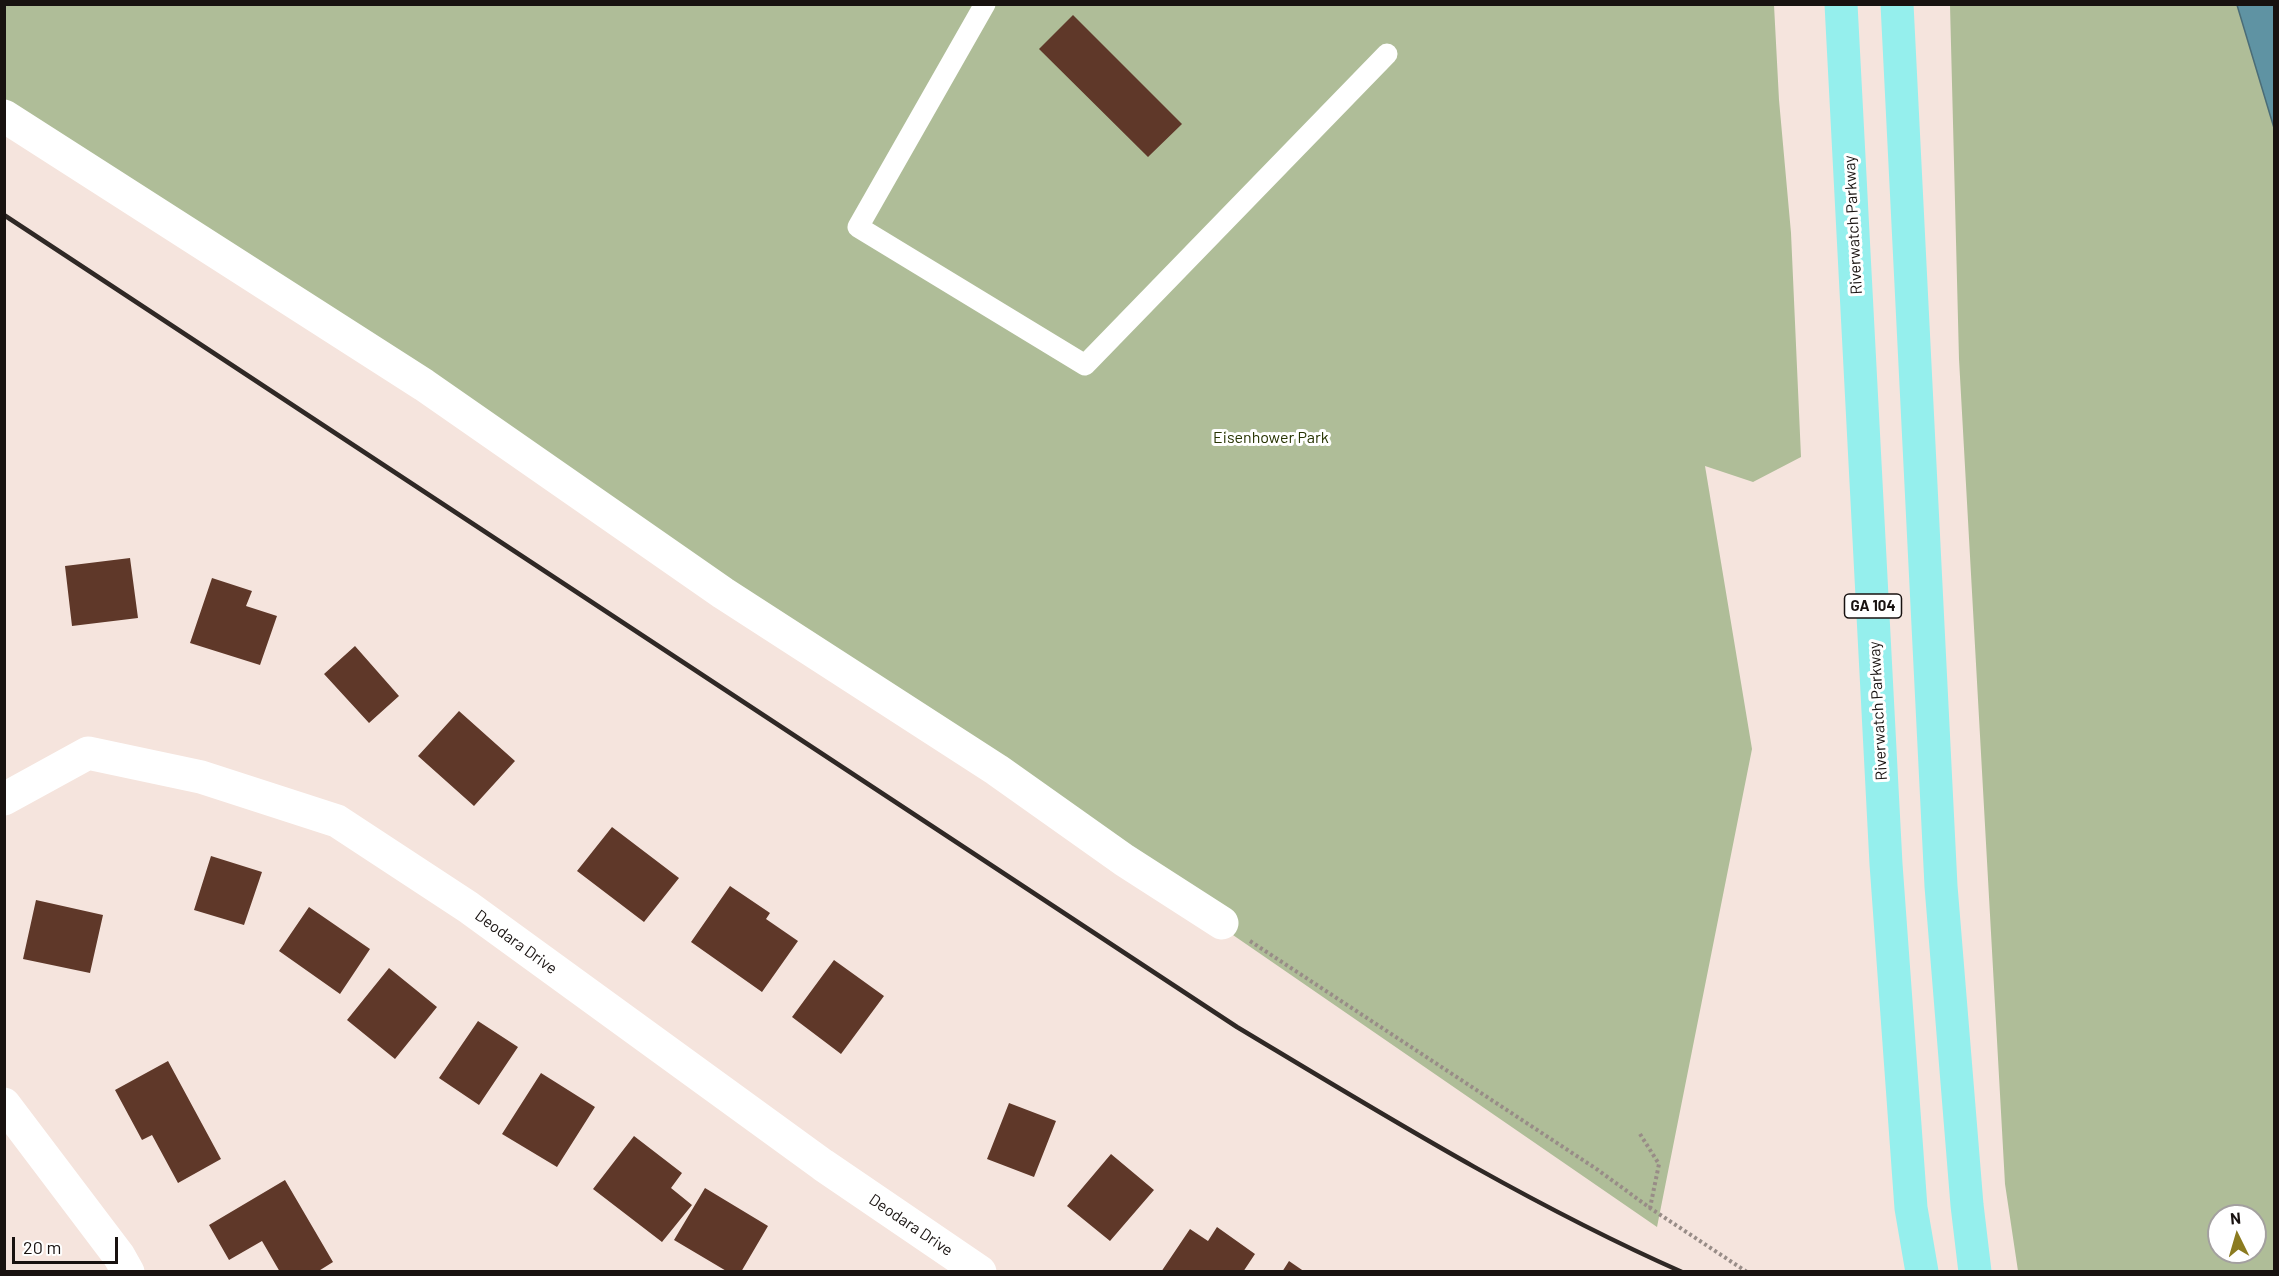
<!DOCTYPE html>
<html>
<head>
<meta charset="utf-8">
<style>
  body { margin:0 }
  #map { position:relative; width:2279px; height:1276px; overflow:hidden; background:#f5e4dd; font-family:Barlow,sans-serif }
  canvas { display:block }
  .frame { position:absolute; inset:0; border:6px solid #181210; pointer-events:none }
  .north { position:absolute; left:2207px; top:1204px; width:60px; height:60px; box-sizing:border-box; background:#fff; border:2px solid #a3a09f; border-radius:50%; rotate:355deg; font-size:16px; font-weight:700; line-height:24px; text-align:center; color:#181210 }
  .north::after { content:''; display:block; margin:auto; width:21px; height:27px; background:#8b7b20; clip-path:polygon(50% 0,100% 100%,50% 72%,0 100%) }
  .scale { position:absolute; left:12px; top:1237px; width:106px; height:27px; box-sizing:border-box; border:3px solid #181210; border-top:0; padding-left:8px; font-size:18px; line-height:21px; white-space:nowrap; color:#181210; -webkit-text-stroke:4px #fff; paint-order:stroke }
</style>
</head>
<body>
<div id="map">
<canvas width="2279" height="1276"></canvas>
<div class="frame"></div>
<div class="north">N</div>
<div class="scale">20 m</div>
</div>
<script>
const ctx = document.querySelector('canvas').getContext('2d');
ctx.lineJoin = 'round';
function fillPath(path, color) {
  ctx.fillStyle = color;
  ctx.fill(path, 'evenodd');
}
function stroke(path, color, width, dash) {
  ctx.strokeStyle = color;
  ctx.lineWidth = width;
  ctx.lineCap = dash ? 'butt' : 'round';
  ctx.setLineDash(dash || []);
  ctx.stroke(path);
}
function label(font, color, halo, rows, align = 'center') {
  ctx.font = font + ' Barlow,sans-serif';
  ctx.lineWidth = 6;
  ctx.setLineDash([]);
  ctx.textBaseline = 'middle';
  ctx.strokeStyle = halo;
  ctx.fillStyle = color;
  for (const [text, x, y, turn = 0] of rows) {
    ctx.save();
    ctx.translate(x, y);
    ctx.rotate((+turn || 0) * Math.PI / 180);
    ctx.textAlign = isNaN(turn) ? turn : align;
    if (halo) ctx.strokeText(text, 0, 0);
    ctx.fillText(text, 0, 0);
    ctx.restore();
  }
}
fillPath(new Path2D(`
  M4 5H1774L1779 100 1791 233 1801 457 1753 482 1705 466 1752 749 1657 1227 1124 860 5 119Z
  M1950 5H2237L2274 128V1271H2018L2005 1184 1959 359ZM2219 1216H2255V1252H2219Z`), '#afbd98');
const water = new Path2D(`
  M2237 5H2274V128Z`);
fillPath(water, '#5f93a3');
stroke(water, '#4a6c77', 1.5);
fillPath(new Path2D(`
  M1073 15 1182 124 1148 157 1039 49Z
  M130 558 138 618 72 626 65 566Z
  M212 578 252 591 246 606 277 616 260 665 190 643Z
  M355 646 399 696 369 723 324 674Z
  M459 711 515 761 474 806 418 756Z
  M612 827 679 878 644 922 577 871Z
  M211 856 262 872 244 925 194 910Z
  M730 886 770 913 766 919 798 941 762 992 691 942Z
  M36 900 103 915 90 973 23 959Z
  M309 907 370 949 340 994 279 951Z
  M834 960 884 996 841 1054 792 1017Z
  M389 968 437 1007 395 1059 347 1020Z
  M478 1021 518 1047 479 1105 439 1078Z
  M168 1061 221 1159 178 1183 152 1135 142 1140 115 1090Z
  M541 1073 595 1107 557 1167 502 1134Z
  M1009 1103 1056 1121 1034 1177 987 1159Z
  M634 1136 682 1173 671 1188 692 1205 662 1242 593 1189Z
  M1111 1154 1154 1190 1110 1241 1067 1206Z
  M285 1180 333 1262 317 1272H280L262 1241 229 1260 209 1225Z
  M705 1188 768 1226 741 1272H728L674 1240Z
  M1217 1227 1255 1254 1243 1272H1161L1190 1229 1208 1241Z
  M1289 1261 1305 1272H1282Z`), '#5f3829');
stroke(new Path2D(`
  M1250 941 1598 1170 1650 1208 1747 1272
  M1640 1134 1659 1164 1650 1208`), '#988c87', 4, [3, 3]);
stroke(new Path2D(`
  M985 4 858 227 1085 365 1387 54`), '#fff', 21);
stroke(new Path2D(`
  M4 116 424 385 723 593 997 770 1124 860 1222 923
  M4 799 88 753 201 777 337 821 468 907 823 1165 980 1272
  M4 1104 119 1256 128 1272`), '#fff', 33);
stroke(new Path2D(`
  M1841 4 1886 864 1911 1208 1922 1272
  M1897 4 1941 886 1967 1205 1975 1272`), '#95efed', 33);
stroke(new Path2D(`
  M4 215 1237 1027C1382 1114 1526 1203 1682 1272`), '#2f2825', 4.5);
for (const [x, y, w] of [
  [1873,606,57]
]) {
  const box = new Path2D();
  box.roundRect(x - w / 2, y - 12, w, 24, 4.5);
  ctx.fillStyle = '#fff';
  ctx.fill(box);
  stroke(box, '#181210', 1.5);
}
label('bold 15px', '#181210', null, [
  ["GA 104",1873,606]
]);
label('16px', '#181210', '#fff', [
  ["Riverwatch Parkway",1853,225,-93],
  ["Riverwatch Parkway",1878,711,-93],
  ["Deodara Drive",516,942,36],
  ["Deodara Drive",911,1225,34]
]);
label('16px', '#273402', '#fff', [
  ["Eisenhower Park",1271,438]
]);
</script>
</body>
</html>
